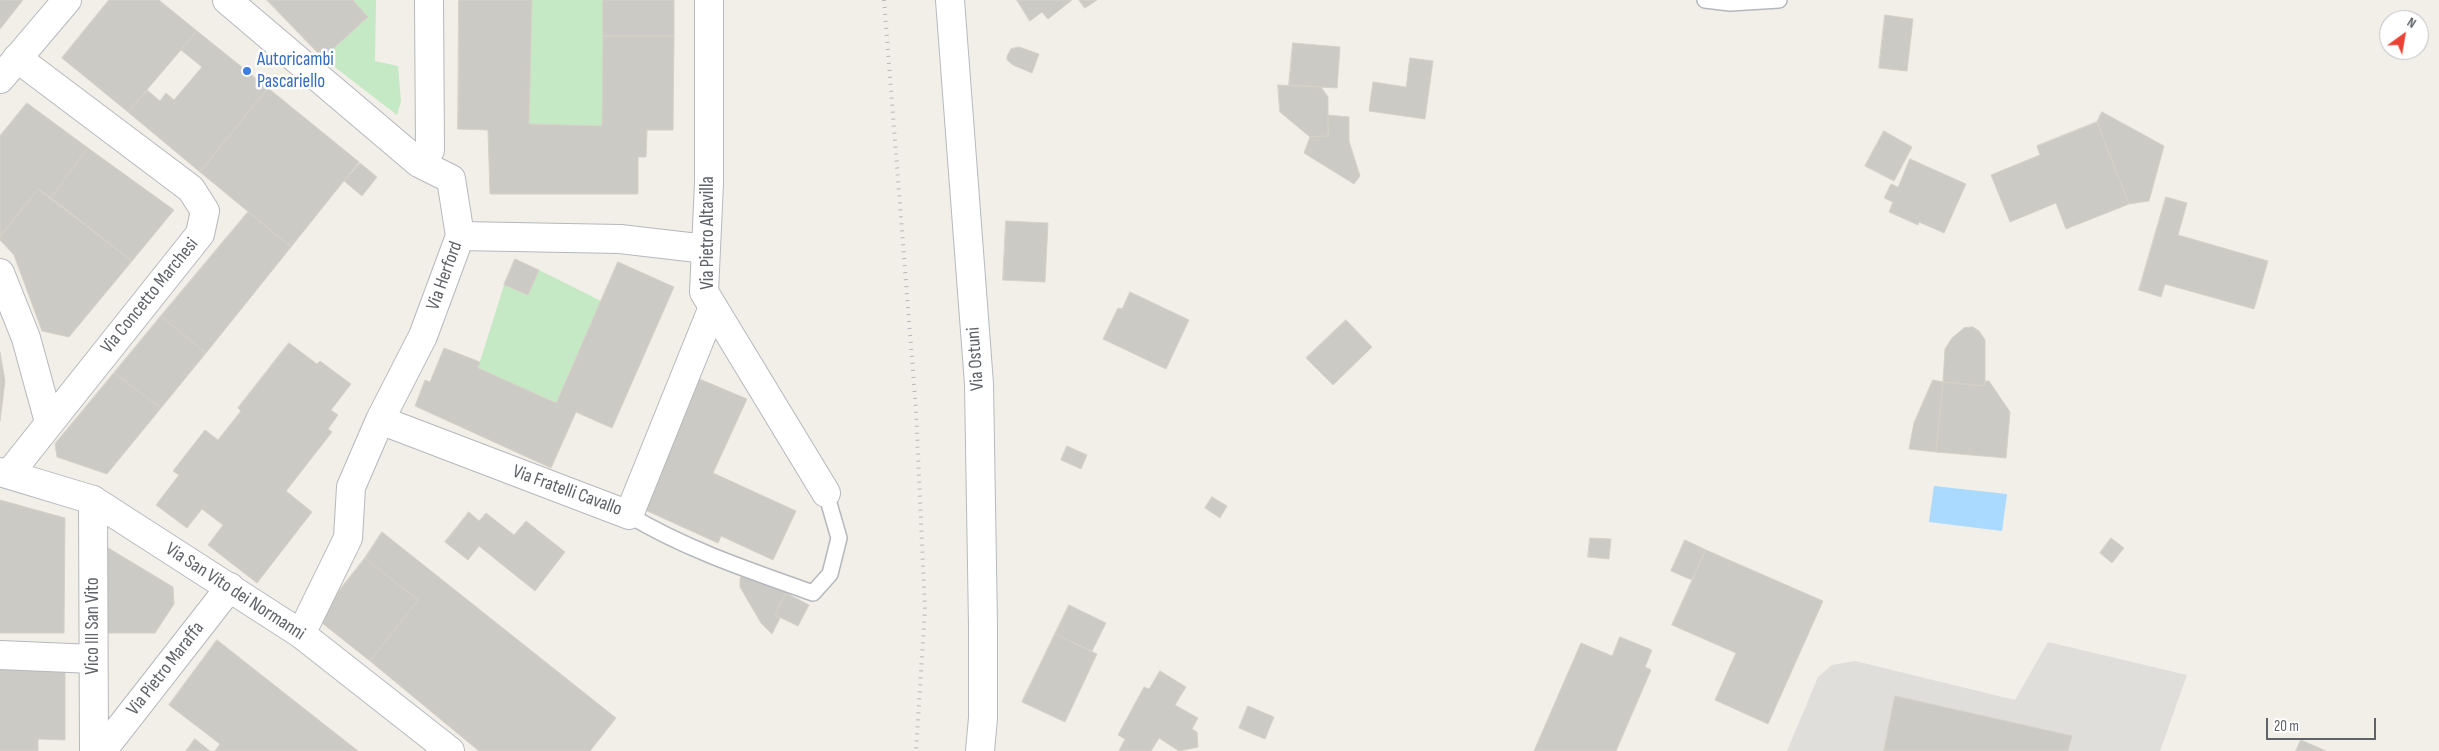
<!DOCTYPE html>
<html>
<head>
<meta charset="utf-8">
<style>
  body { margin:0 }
  #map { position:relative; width:2439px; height:751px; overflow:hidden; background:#f1efe8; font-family:"Sofia Sans Condensed",sans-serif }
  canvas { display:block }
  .north { position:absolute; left:2379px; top:10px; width:50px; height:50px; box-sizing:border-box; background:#fff; border:1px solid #bfc1c3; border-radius:50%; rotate:32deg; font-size:14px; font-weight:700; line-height:20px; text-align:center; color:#5f6368 }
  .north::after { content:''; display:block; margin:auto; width:18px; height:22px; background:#ea4335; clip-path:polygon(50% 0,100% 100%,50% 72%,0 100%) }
  .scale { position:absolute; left:2266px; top:718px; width:110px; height:22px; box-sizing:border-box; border:2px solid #5f6368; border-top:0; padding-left:6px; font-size:15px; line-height:18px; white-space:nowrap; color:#5f6368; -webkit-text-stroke:4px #fff; paint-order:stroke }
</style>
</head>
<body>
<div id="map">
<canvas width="2439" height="751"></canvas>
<div class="north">N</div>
<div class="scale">20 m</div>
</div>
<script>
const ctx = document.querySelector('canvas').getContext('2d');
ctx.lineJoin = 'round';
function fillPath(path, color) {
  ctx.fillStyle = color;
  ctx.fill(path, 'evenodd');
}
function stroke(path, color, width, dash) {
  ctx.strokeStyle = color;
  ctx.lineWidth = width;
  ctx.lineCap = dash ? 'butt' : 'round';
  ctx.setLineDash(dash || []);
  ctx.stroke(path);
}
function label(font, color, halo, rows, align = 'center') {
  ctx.font = font + ' "Sofia Sans Condensed",sans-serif';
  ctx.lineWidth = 5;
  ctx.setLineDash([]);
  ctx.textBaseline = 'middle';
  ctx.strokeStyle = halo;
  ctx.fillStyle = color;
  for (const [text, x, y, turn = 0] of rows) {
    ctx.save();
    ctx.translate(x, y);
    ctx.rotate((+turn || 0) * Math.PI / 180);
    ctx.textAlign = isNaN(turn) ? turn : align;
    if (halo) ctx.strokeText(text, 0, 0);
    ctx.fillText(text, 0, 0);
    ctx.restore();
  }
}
fillPath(new Path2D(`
  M2048 642 2187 675 2160 751H1787L1818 677 1832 665 1855 661 2015 700Z`), '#e0deda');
fillPath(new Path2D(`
  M353 0H376L375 61 398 66 401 101 397 115 323 58 368 17Z
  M532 0H604L602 126 529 124Z
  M539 270 601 301 556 403 478 368 504 285 527 295Z`), '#c5e8c5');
fillPath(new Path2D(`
  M1934 486 2007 494 2002 531 1929 522Z`), '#aadaff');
const building = new Path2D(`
  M0 0H23L0 29Z
  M109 0H159L197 31 128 112 62 58Z
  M267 0H353L368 17 323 58Z
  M459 0H532L529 124 602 126 603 36H674L673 130H647L646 157H638V194H490L488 130 458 129Z
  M603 0H674V36H603Z
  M1017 0H1072L1048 19 1042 12 1030 21Z
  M1079 0H1097L1085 8Z
  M1885 15 1913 19 1907 71 1879 68Z
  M197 31 268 88 200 172 128 112 147 90 160 101 166 93 174 100 202 67 181 50Z
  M1293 43 1340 47 1337 88 1289 85Z
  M1019 47 1039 54 1032 73 1013 65 1007 60V56L1011 49Z
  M1410 58 1433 61 1425 119 1369 111 1373 82 1406 87Z
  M1278 85 1321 87 1328 97V136L1310 137 1280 112Z
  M268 88 359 162 291 247 200 172Z
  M27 103 88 148 51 198 38 189 0 237V136Z
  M2102 112 2164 146 2149 201 2129 204 2097 122Z
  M1328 115 1349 117V141L1360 176 1354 184 1304 153 1310 137 1328 136Z
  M2097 122 2129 204 2066 229 2056 203 2010 222 1991 175 2040 155 2037 146Z
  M1884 131 1912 147 1894 181 1865 166Z
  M88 148 174 210 132 261 51 198Z
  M1910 159 1966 184 1944 233 1919 222 1918 225 1889 212 1893 202 1884 198 1891 184 1898 187Z
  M360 163 377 177 362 196 344 181Z
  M38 189 132 261 69 337 42 331 14 255 0 240V237Z
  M2166 197 2187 203 2178 235 2268 261 2254 309 2165 284 2161 297 2139 290Z
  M248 212 291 247 206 353 161 316Z
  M1006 221 1048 223 1045 282 1003 280Z
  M515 259 539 270 528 295 504 285Z
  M618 262 674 287 612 428 576 412 551 468 415 406 425 380 430 382 444 348 480 362 478 368 556 403Z
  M1130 292 1189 320 1166 369 1103 339 1118 308 1122 309Z
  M161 316 206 353 161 408 114 373Z
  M1346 320 1372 347 1333 385 1306 358Z
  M1973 327 1979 331 1985 340V386L1943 382 1945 349 1952 338 1964 328Z
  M289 343 317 364 320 361 351 384 331 410 338 415 328 429 332 432 286 491 312 512 257 583 208 545 223 525 202 509 187 528 156 505 179 475 173 471 205 430 218 440 241 411 238 408Z
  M0 352 5 381 0 421Z
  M114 373 161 408 107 474 57 457 55 444Z
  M690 375 747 399 713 473 796 511 773 560 721 536 718 543 634 505Z
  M1933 380 1943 382 1936 452 1909 449 1914 423Z
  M1985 381H1989L2010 412 2006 458 1936 452 1943 382 1985 386Z
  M1067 446 1087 455 1081 469 1061 460Z
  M1212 497 1227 506 1220 518 1205 508Z
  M0 500 65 518 64 633H0Z
  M469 512 479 521 486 513 514 535 526 521 565 552 535 591 479 546 468 560 445 542Z
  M382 532 616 718 590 751H479L370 661 418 600 365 558Z
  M1590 538 1611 539 1609 559 1588 557Z
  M2111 538 2124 548 2112 563 2100 553Z
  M1685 540 1706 550 1692 580 1671 571Z
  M100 543 173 587 174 604 155 633H100Z
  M1706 550 1823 601 1768 724 1715 700 1736 653 1672 625Z
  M365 558 418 600 370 661 317 619Z
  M744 573 788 589 775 615 780 618 772 634 761 623 740 587V579Z
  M786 593 809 605 798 626 775 615Z
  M1069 605 1106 623 1092 651 1055 634Z
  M1055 634 1097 654 1065 722 1022 702Z
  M1620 637 1652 650 1645 667 1651 670 1616 751H1534L1581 643 1612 656Z
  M217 640 358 751H215L220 744 169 705Z
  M0 668 65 669V740L38 739V751H0Z
  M1160 671 1186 687 1175 705 1198 718 1192 729 1197 732 1198 747 1179 751 1159 738 1151 751H1119L1125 739 1118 735 1144 687 1149 689Z
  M1895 696 2072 736 2068 751H1884Z
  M1248 706 1274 717 1265 739 1239 728Z
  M195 739 210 751H186Z
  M2301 740 2326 751H2296Z`);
fillPath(building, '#cccac5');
stroke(building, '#d6d1c6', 1);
const lane = new Path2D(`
  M1705 0 1730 3 1779 0
  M629 515C685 549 751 571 813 593L830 574 839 538 826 493`);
const street = new Path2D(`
  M227 0 419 163 451 179 460 236 423 336 380 420 351 487 348 538 301 634
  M709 0V183L704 292 826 493
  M419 163 430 150 429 0
  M460 236 620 239 706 249
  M0 273 26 338 49 422
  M380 420 629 515 713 307
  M9 474 200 234 205 211 191 189 17 58
  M93 500 94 751
  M0 655 93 659
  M102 751 230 587`);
const secondary = new Path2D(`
  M950 0 979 384 983 626V718L980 751
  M0 79 67 0
  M0 472 93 500 301 634 450 751`);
stroke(lane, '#b5b8bc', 18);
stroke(street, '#b5b8bc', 30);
stroke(secondary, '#b6babf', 30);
stroke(lane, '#fff', 15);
stroke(street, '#fff', 28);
stroke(secondary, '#fff', 28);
stroke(new Path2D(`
  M884 0 916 410 925 609 916 751`), '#b6b7b8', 4, [1, 6]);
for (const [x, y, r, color] of [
  [247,71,5,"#3f7fe0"]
]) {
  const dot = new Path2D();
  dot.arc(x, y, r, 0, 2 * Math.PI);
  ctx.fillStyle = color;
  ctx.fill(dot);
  stroke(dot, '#fff', 2);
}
label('19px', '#366cbe', '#fff', [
  ["Autoricambi",257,60],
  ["Pascariello",257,82]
], 'left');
label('19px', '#5f6368', '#fff', [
  ["Via Pietro Altavilla",708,233,-90],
  ["Via Herford",445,276,-70],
  ["Via Concetto Marchesi",150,296,-51],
  ["Via Ostuni",976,359,-94],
  ["Via Fratelli Cavallo",567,491,20],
  ["Via San Vito dei Normanni",235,592,33],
  ["Vico III San Vito",93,626,-90],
  ["Via Pietro Maraffa",166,669,-52]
]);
</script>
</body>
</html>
